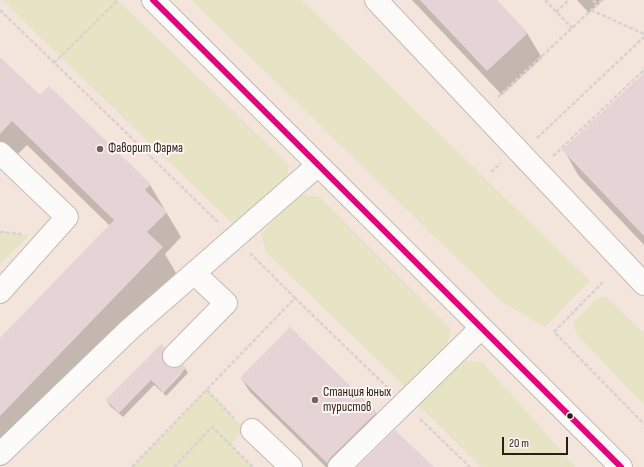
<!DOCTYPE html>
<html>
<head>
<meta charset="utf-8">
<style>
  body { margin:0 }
  #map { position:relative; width:644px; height:467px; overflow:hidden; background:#f4e5dc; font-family:"Sofia Sans Condensed",sans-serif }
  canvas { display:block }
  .scale { position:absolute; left:502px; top:437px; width:66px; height:18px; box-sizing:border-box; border:2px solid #2a1e16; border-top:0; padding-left:5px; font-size:12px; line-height:14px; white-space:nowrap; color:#2a1e16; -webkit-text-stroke:3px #fcf5f1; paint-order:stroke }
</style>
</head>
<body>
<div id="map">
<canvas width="644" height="467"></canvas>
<div class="scale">20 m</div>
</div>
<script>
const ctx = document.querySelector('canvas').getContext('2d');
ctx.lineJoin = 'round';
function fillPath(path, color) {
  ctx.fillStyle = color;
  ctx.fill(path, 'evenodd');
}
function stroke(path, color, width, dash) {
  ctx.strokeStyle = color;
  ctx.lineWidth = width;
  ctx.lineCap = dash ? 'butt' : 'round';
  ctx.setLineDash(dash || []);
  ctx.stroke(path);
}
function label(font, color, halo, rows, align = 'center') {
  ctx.font = font + ' "Sofia Sans Condensed",sans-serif';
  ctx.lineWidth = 4;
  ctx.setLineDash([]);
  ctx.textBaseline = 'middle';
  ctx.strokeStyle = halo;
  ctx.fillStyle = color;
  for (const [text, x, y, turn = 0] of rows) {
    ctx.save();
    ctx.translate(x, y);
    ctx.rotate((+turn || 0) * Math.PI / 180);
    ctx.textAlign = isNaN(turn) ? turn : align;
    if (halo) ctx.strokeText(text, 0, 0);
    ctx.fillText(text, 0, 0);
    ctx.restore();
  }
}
fillPath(new Path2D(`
  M2 0H118L289 165 287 182 236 227Z
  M191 0H302L590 281 545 327 502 302Z
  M298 194 320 197 450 328 448 347 407 389 266 252 261 234Z
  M0 232 30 235 0 265Z
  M607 297 644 333V405L577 335 573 322 597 298Z
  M460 361 482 362 576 467H481L418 405Z
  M207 390 244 428 230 445 253 467H132Z`), '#e7e3c5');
fillPath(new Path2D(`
  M412 0H496L527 33 542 58 502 95Z
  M577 0H604L589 13Z
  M0 65 150 185 181 237 165 254 176 273 0 455V339L110 226 27 145 15 157 0 143Z
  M644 74V245L578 175 564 150Z
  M290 328 376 413 385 427 344 467H326L250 392 241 378Z
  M164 348 167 353 164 358V365L170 369 185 368 188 373 166 396 163 393 182 373H180L162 392 154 385 123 417 110 406 107 401Z`), '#0003');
fillPath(new Path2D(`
  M420 0H497L528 33 487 71Z
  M0 57 40 95 49 86 151 184 145 190 167 212 147 232 163 247 0 416V338L114 220 12 121 0 134Z
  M644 73V236L562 150Z
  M290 327 377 412 330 458 327 463 240 378Z
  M161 344 165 348 162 353V359L166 365 171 368H177L183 365 186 368 163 392 151 380 119 413 106 400Z
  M395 430 434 467H357Z`), '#e5d3d6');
const minor = new Path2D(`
  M153 0 621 467
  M376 0 644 284
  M0 153 67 217 0 292
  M174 356 226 303 194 273
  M252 430 291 467
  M0 454 130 329 318 165
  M339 467 481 328`);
stroke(minor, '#c6bab2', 24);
stroke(new Path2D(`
  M545 0 572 28
  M593 0 597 4
  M0 10 219 223
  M591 10 644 34
  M556 12 569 0
  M54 63 118 0
  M498 97 602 0
  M537 138 644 37
  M553 156 644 70
  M491 172 501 163
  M0 232 21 234
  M250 253 295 298
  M603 282 554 332 644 424
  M207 390 234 418
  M420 419 470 467
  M132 467 295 298 389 389
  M174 467 212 427 253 467`), '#d8d3d0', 2.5, [4, 2]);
stroke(minor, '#fdfbfa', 22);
stroke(new Path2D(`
  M153 0 621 467`), '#e5007d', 6);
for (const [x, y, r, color] of [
  [100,149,4,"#71645b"],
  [315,400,4,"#71645b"],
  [570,416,3.5,"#2a1e16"]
]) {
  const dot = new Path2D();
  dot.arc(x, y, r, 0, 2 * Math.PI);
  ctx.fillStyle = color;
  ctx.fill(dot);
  stroke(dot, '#fcf5f1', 1.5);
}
label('13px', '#2a1e16', '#fcf5f1', [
  ["Фаворит Фарма",108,149],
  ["Станция юных",323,393],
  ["туристов",323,408]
], 'left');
</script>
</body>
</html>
